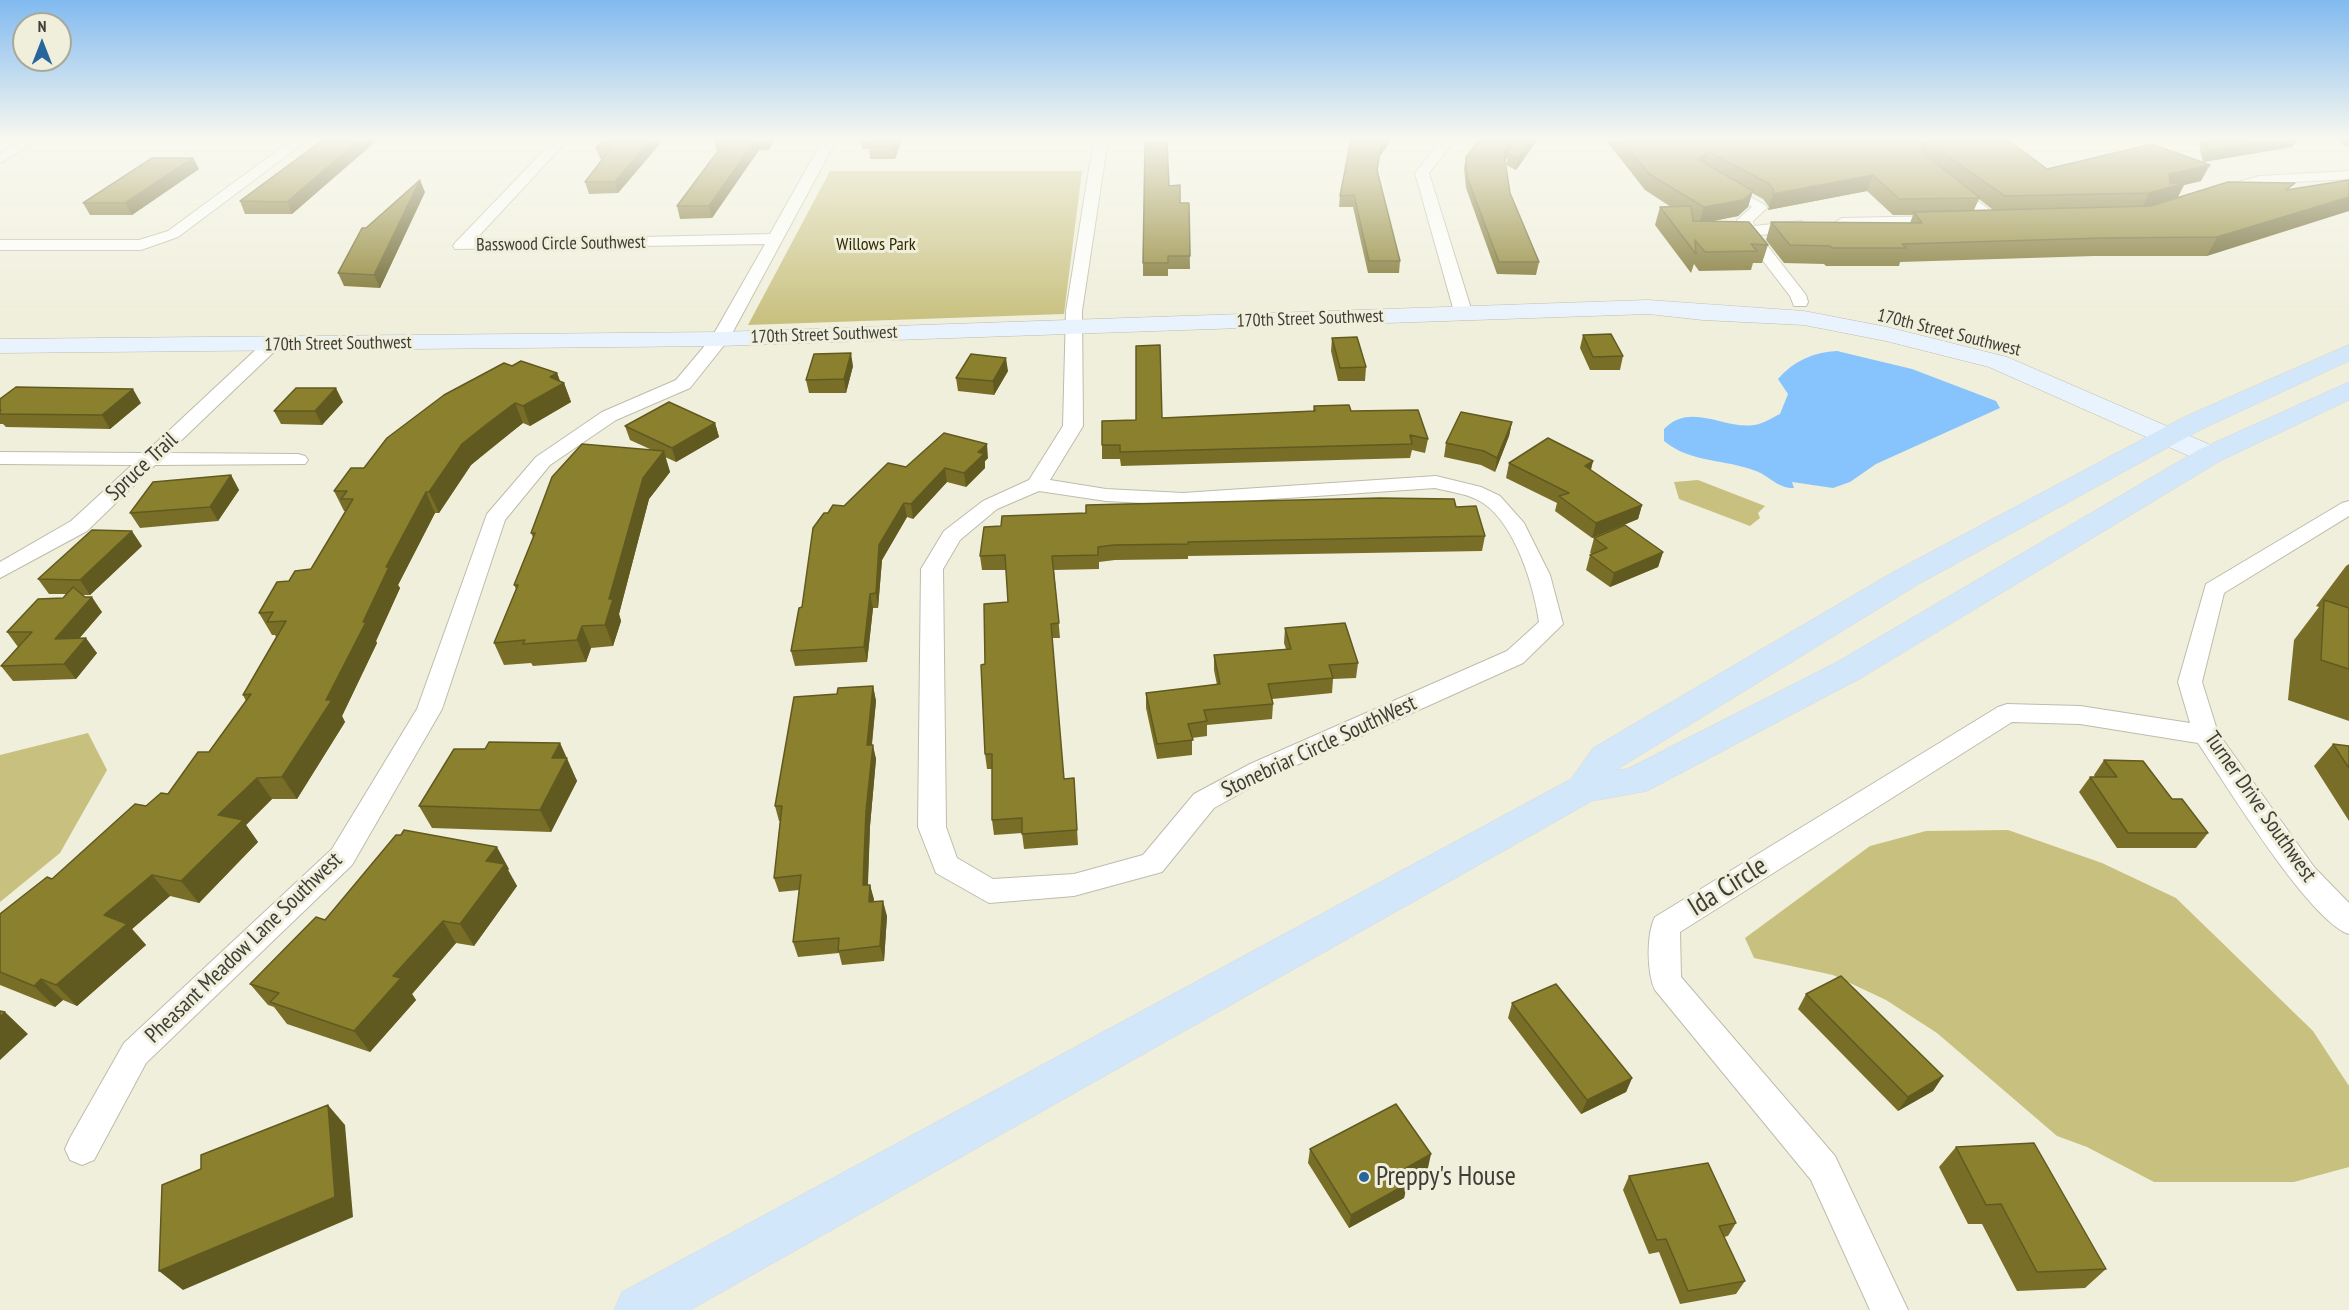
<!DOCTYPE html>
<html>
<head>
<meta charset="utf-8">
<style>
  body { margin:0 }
  #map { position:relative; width:2349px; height:1310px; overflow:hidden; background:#f0efdc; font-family:"PT Sans Narrow",sans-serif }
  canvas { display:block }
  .north { position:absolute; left:12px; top:12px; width:60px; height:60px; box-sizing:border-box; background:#f0efdc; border:2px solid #a9a89a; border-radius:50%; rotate:0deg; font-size:16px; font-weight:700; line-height:24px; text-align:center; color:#3e3d36 }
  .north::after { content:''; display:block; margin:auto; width:21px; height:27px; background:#27659c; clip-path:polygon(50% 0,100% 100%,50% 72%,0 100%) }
</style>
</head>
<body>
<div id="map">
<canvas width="2349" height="1310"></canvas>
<div class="north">N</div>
</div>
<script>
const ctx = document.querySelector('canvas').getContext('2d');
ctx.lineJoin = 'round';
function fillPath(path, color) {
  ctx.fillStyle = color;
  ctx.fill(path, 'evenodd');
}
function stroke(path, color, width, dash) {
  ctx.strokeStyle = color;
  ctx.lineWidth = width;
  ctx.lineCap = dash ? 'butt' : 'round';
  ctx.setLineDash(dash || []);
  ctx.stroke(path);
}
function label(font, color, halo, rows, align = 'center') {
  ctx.font = font + ' "PT Sans Narrow",sans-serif';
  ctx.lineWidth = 6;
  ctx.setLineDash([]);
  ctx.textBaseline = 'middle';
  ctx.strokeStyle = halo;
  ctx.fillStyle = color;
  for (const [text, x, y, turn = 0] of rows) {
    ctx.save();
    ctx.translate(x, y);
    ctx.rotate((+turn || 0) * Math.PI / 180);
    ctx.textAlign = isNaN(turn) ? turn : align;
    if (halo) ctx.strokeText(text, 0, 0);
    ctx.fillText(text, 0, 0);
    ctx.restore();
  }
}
fillPath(new Path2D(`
  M830 171H1082L1064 314 748 325Z
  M1698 480 1765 506 1758 513 1760 518 1750 526 1679 499 1674 482Z
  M88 733 107 770 60 853 0 902V755Z
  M2008 830 2102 863 2176 898 2313 1031 2349 1086V1167L2294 1182H2154L2087 1147 2057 1136 1937 1033 1886 1000 1833 975 1754 958 1745 938 1870 846 1926 831Z`), '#c8c07e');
fillPath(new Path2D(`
  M1837 351 1912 369 1996 401 2000 408 1876 464 1850 482 1833 488 1792 482 1794 488C1779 489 1769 476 1756 471 1726 459 1690 463 1664 441V429C1690 401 1726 430 1754 425 1762 424 1772 418 1780 414L1788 394 1778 379C1793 361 1814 352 1837 351Z`), '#87c3fd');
const street = new Path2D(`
  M25 139H41L0 163V153Z
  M293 139H309L178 237 141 250H0V240H139L168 231Z
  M555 139H569L474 241 770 234 823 139H837L729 339 690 388 616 420 550 465 505 520 442 709 352 865 146 1063 94 1160 82 1165 70 1160 65 1149 70 1138 124 1043 332 849 417 709 487 514 536 457 602 412 676 380 712 337 765 244 455 249 453 246 455 243Z
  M1094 139H1108L1082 311 1083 426 1050 480 1106 489 1183 493 1436 476 1481 487 1500 496 1524 523 1550 575 1563 624 1523 663 1268 778 1214 808 1162 872 1074 896 989 903 936 873 918 827 921 569 944 531 983 501 1029 480 1063 426 1066 311ZM1435 488C1451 492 1470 494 1483 503 1515 524 1534 586 1539 622L1507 651 1250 764 1194 794 1143 855 1074 874 993 879 957 858 946 827 943 569 960 540 997 509 1039 491 1106 501 1183 505Z
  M1442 139H1456L1429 173 1473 315 1464 320 1455 315 1415 173Z
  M2349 171V179L2260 184 2219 196 2212 192 2214 189 2259 176Z
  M1723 181 1765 205 1767 208 1753 221 1754 226 1801 221 1809 226 1801 231 1759 235 1806 295 1808 302 1806 306H1794L1790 296 1740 231 1737 220 1752 207 1718 188 1716 185Z
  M1951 181 1999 217 2002 220 1999 223H1989L1946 188 1944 185Z
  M1942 216 1947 218 1950 221 1947 224 1842 228 1834 223 1842 218Z
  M271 340 277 341 280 345 277 349 168 453 298 454 305 456 308 460 305 464 155 465 87 531 0 578V562L71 521 132 465 0 464V452L145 453 265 341Z
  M2349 501V516L2224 593 2202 682 2218 733 2314 867 2349 903V934C2309 921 2225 783 2198 743L2080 724 2012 722 1680 932 1681 977 1835 1156 1908 1310H1870L1811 1180 1655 990C1647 973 1646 935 1655 917L1998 707 2007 704 2080 706 2190 723 2178 682 2206 584 2342 503Z`);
const secondary = new Path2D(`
  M1648 300 1804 311 1887 327 2007 357 2220 449 2224 455 2220 461 2210 463 2200 461 1989 367 1886 341 1804 325 1703 320 1648 314 720 346 0 353V339L720 332Z`);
const primary = new Path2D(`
  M2349 345V361L2202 429 1917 585 1616 770 1627 769 1837 662 2200 449 2349 382V400L2220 461 1861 678 1647 791 1592 801 690 1310H614L622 1292 1571 779 1593 748 1895 571 2184 417Z`);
stroke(street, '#bebcab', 2);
stroke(secondary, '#bebcab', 1);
stroke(primary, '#d8d8d7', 1);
fillPath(street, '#fff');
fillPath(secondary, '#e9f3fd');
fillPath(primary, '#d3e7fb');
fillPath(new Path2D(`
  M324 139H375L376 141 292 214H245L240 201Z
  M664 139 618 193 589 194 585 182 602 159H600L596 148Z
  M714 139H775L769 150H759L712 218 680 219 677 206 717 152Z
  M860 139H902L895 159H870L869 149H862Z
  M1538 139 1516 170 1506 165 1508 157 1505 160 1510 193 1539 262 1536 275 1497 274 1466 188 1464 168 1466 157Z
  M1605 139H2007L2047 169 2201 181 2184 185 2177 198 2295 183 2207 256H2094L1900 262 1899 266H1826L1824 264 1784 263 1766 240 1771 222 1910 223 1913 215H1893L1867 191 1768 210 1769 207 1763 199 1752 193 1748 207 1738 216 1712 221 1768 245 1762 263H1753L1751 270 1699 271 1694 264 1691 273 1655 225 1660 207H1671L1645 190ZM1979 199 1993 210H1974Z
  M2202 139H2297L2292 147 2203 162 2199 144Z
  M2337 139H2349V145L2346 147Z
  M1380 156 1377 171 1400 261 1399 273H1368L1353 207H1339L1340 196Z
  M193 158 199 169 132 215H90L83 203Z
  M1169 186 1180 203H1189L1190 269H1168V276H1143V263Z
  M425 192 380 288 344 286 338 273 366 228Z
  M1583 335 1623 356 1620 370H1590L1580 348Z
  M1332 338 1366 367 1365 381H1338L1331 351Z
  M512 366 557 373 560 381 564 383 571 402 530 426 523 423 495 444 471 465 439 513H435L398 585 400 588 376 641 377 643 342 716 345 722 297 799H272L246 825 258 842 199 903 170 896 132 929 146 945 77 1006 63 1000 55 1007 0 985V914L52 879 146 806 168 794 209 752 246 701 243 695 276 637 275 635H272L259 613 289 581 311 569 346 511H344L334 491 364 468Z
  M853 366 846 393H809L806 380Z
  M1008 371 994 395 958 391 956 378Z
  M0 399 141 403 110 429 6 427 3 424H0Z
  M343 402 322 425 281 424 274 411Z
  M1314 406 1351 411 1428 439 1425 453 1412 450 1410 458 1121 466 1120 459H1102V445L1136 420 1162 418 1313 411Z
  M1512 422 1509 436 1495 472 1481 465 1444 457 1446 443Z
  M715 423 719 437 676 462 665 457 670 472 649 499 619 614 621 621 613 646 591 648 586 662 533 666 531 663 504 665 494 643 516 589 514 585 533 537 531 533 652 450 630 440 625 426Z
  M988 458 985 461V468L966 487 947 482 913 519 907 517 882 560 878 608H873L867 662 795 666 791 651 802 607 828 513 844 506 906 467Z
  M1593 461 1591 470 1642 505 1638 519 1592 538 1555 511 1557 503 1506 478 1509 463Z
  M231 475 239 490 218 521 140 528 130 513Z
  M1456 507 1485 536 1482 551 1188 556V559L1115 560 1099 562V569L1054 570 1060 638H1052L1064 779 1074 778 1078 845 1024 849 1022 833 994 835 992 820V769H987L985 754V664L1008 602 1006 570H982L980 556Z
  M1594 538 1663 552 1658 567 1610 587 1586 570 1590 555 1592 554 1590 553Z
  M142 546 90 595H82L102 612 79 638 97 653 76 679 13 681 1 666 18 647 7 632 63 598 66 594H49L38 579Z
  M2349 564V721L2288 700 2294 640 2319 607 2316 606 2346 566Z
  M1285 628 1358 663 1356 678 1333 679 1332 693 1272 699 1273 704 1272 719 1207 725V736L1192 738V755L1157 759 1146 708V693L1217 685 1214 670V655L1286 649 1284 643Z
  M873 686 876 701 872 745 876 759 870 826 868 885H870L874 902 887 916 884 961 842 965 839 953 798 957 793 942 799 890 779 892 774 878 780 821H779L775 806 837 694Z
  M560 743 577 781 551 832 432 828 419 806Z
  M2333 744 2349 746V821L2314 766Z
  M2104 760 2172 799 2208 833 2196 848H2117L2079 792 2090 777H2095L2094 775Z
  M509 869 508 870 517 886 474 946 456 943 412 994 416 1000 370 1052 287 1024 274 1007 268 1005 250 984 325 920Z
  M1806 994 1943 1076 1933 1091 1898 1111 1798 1009Z
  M1512 1003 1632 1078 1626 1092 1581 1114 1508 1018Z
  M1956 1147 2106 1269 2085 1288 2017 1291 1982 1224H1968L1939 1167Z
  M1310 1149 1428 1168 1405 1180 1407 1184 1404 1198 1349 1228 1308 1163Z
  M1629 1176 1736 1223 1728 1236 1724 1237 1745 1281 1736 1294 1680 1304 1659 1252 1649 1254 1623 1190Z`), '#786e28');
fillPath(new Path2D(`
  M360 139H375L376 141 292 214 287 202Z
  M651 139H664L618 193 615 182Z
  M756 139 759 150 712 218 709 206Z
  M766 139H775L769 150Z
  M896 139H902L895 159 893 147Z
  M1385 139H1392L1380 156 1375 181 1381 145Z
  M1515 139 1508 157 1502 164 1504 153Z
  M1532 139H1538L1516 170 1518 159Z
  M2284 139H2297L2292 147 2203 162 2209 151Z
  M1928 142 1922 157 1920 147Z
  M1708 152 1703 168 1698 159Z
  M193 158 199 169 132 215 125 203Z
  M2210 165 2201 181 2184 185 2177 199 2141 210 2149 193 2169 174Z
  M1873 175 1867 191 1768 210 1773 194Z
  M420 180 425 192 380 288 374 275Z
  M1753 191 1748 207 1738 216 1699 224 1704 207Z
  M2349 197V211L2207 256 2217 237Z
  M851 353 853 366 846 393 844 379Z
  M1006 358 1008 371 994 395 993 381Z
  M557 373 561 384 564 383 571 402 530 426 523 406 550 377Z
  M336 388 343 402 322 425 315 411Z
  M133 389 141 403 110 429 102 415Z
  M515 403 523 423 471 465 439 513 429 492 462 444Z
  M1512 422 1509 436 1495 472 1497 458Z
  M715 423 719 437 676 462 672 448Z
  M987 444 988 458 985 461V468L966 487 964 473 978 452Z
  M664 451 670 472 649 499 619 614 621 621 613 646 605 625 609 599 643 478Z
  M1593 461 1589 475 1585 466Z
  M945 468 947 482 913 519 911 504Z
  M231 475 239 490 218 521 210 507Z
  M426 492 435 513 398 585 400 588 376 641 377 643 342 716 345 722 297 799 282 777 326 700 363 622 386 567Z
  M904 503 907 517 882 560 878 608 876 593 879 545Z
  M1642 505 1638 519 1592 538 1596 523Z
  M132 531 142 546 90 595 80 580Z
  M1663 552 1658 567 1610 587 1614 573Z
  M870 594 873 608 867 662 864 647Z
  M92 597 102 612 66 654 55 639Z
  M582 626 591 648 586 662 577 640Z
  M86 638 97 653 76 679 64 664Z
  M873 686 876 701 870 760 867 745Z
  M560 743 577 781 551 832 540 810 552 758Z
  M873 745 876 759 870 826 867 900 863 885 866 811Z
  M257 778 272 799 246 825 258 842 199 903 181 881 218 815Z
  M497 847 509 869 508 870 517 886 474 946 460 924 486 861Z
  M152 875 170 896 132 929 146 945 77 1006 56 985 104 915Z
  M870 885 874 899 873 917 869 902Z
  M883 901 887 916 884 961 880 946Z
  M443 921 456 943 412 994 416 1000 370 1052 354 1031 393 976Z
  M41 979 63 1000 55 1007 34 986Z
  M5 1012 28 1034 0 1060V1017Z
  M1943 1076 1933 1091 1898 1111 1908 1097Z
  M1632 1078 1626 1092 1581 1114 1587 1100Z
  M328 1105 345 1125 353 1217 183 1290 159 1271Z
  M1431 1154 1428 1168 1396 1185 1399 1172Z
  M1407 1184 1404 1198 1349 1228 1351 1215Z`), '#615a20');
const building = new Path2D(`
  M324 139H360L287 202 240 201Z
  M604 139H651L615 182H585L611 148H596Z
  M722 139H765H756L709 206H677L721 147H716Z
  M872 139H896L893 147H869Z
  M1351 139H1385L1381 145 1377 170 1400 261H1369L1354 195 1340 196Z
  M1480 139H1532L1518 159 1508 154 1515 139 1504 153 1510 193 1539 262H1499L1467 177 1466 157Z
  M1621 139H2007L2047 169 2152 144 2210 165 2169 174 2170 183H2185L2149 193 2005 196 1928 142 1920 147 1922 152 1980 198 1899 199 1873 175 1773 194 1774 190 1768 183 1708 152 1698 159 1753 191 1743 200 1704 207 1649 174Z
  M2206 139H2284L2209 151Z
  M1145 142H1167L1169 186 1180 185V203H1189L1190 256H1168V263H1143Z
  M152 158H193L125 203H83Z
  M420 180 374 275 338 273 362 228H366Z
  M2349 180V197L2217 237 2103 238 1902 244 1906 248H1832L1830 246 1790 245 1771 222 1922 223 1914 212 2151 206 2228 182 2295 183 2286 190Z
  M1691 206 1693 221 1749 222 1768 245 1751 244 1757 251 1705 252 1695 240 1696 254 1660 207Z
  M1611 334 1623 356 1593 357 1583 335Z
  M1357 337 1366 367 1340 368 1332 338Z
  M1160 345 1162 418 1315 411 1314 406 1349 405 1351 411 1418 410 1428 439 1410 435 1412 444 1120 452V445H1102V421L1136 420V346Z
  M851 353 844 379 806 380 814 354Z
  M971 354 1006 358 993 381 956 378Z
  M521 361 557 373 550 377 564 383 523 406 515 403 487 424 462 444 429 492H426L386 567H389L363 622H366L326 700H332L282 777 257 778 218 815 243 820 181 881 152 875 104 915 127 924 56 985 41 979 34 986 0 972V914L47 877 52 879 135 804 146 806 161 793 168 794 198 752H209L251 694 243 695 286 621 267 622 273 612 259 613 277 582 289 581 295 571 311 569 353 499H341L347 491H334L351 468H364L387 438 444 395 504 363 512 366Z
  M16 387 133 389 102 415 0 414V411L1 410H0V399Z
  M296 388H336L315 411H274Z
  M669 402 715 423 672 448 625 426Z
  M1461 412 1512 422 1497 458 1484 451 1446 443Z
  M944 433 987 444 978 452 984 454 964 473 945 468 911 504 904 503 879 545 876 593 870 594 864 647 791 651 799 608 802 607 813 528 824 513H828L833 505 844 506 888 463 906 467Z
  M1548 438 1593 461 1585 466 1642 505 1596 523 1559 496 1569 493 1509 463Z
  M582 444 664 451 643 478 609 599H613L605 625 582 626 577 640 523 644 525 640 494 643 518 585H514L535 533H531L552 477Z
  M231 475 210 507 130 513 153 482Z
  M1380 498 1454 499 1456 507 1476 506 1485 536 1188 542V544L1114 545 1098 547V555L1052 556 1059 623 1051 624 1064 779 1074 778 1077 830 1022 834V818L992 820V754H985L981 665 985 664 984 604 1008 602 1005 555 980 556 984 527 1001 526 1002 516 1086 513V505Z
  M1625 525 1663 552 1614 573 1590 555 1607 548 1594 538Z
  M92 530 132 531 80 580 38 579Z
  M73 587 85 597H92L55 639 86 638 64 664 1 666 32 632H7L38 599 63 598Z
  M2324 600 2349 608V669L2321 660Z
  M1345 623 1358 663 1329 665 1333 678 1268 684 1273 704 1204 710 1207 721 1188 724 1193 740 1157 744 1146 693 1220 684 1214 655 1291 649 1285 628Z
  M873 686 867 745H873L866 811 863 885H870L869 902 883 901 880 946 838 951 839 938 793 942 801 875 774 878 782 806H775L794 697 837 694 838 688Z
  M489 742 560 743 552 758H567L540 810 419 806 454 749H485Z
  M2333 744 2349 746V768Z
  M2104 760 2143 761 2172 799H2182L2208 833H2128L2090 777H2117Z
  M404 830 497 847 486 861 505 864 460 924 443 921 393 976 401 978 354 1031 270 1002 279 993 250 984 316 917 325 920 396 835H401Z
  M1841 976 1943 1076 1908 1097 1806 994Z
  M1556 984 1632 1078 1587 1100 1512 1003Z
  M0 1011 5 1012 0 1017Z
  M1396 1104 1431 1154 1399 1172 1407 1184 1351 1215 1310 1149Z
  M328 1105 335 1197 159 1271 162 1185 201 1169V1155Z
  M2034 1143 2106 1269 2037 1272 2001 1204 1986 1205 1956 1147Z
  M1708 1163 1736 1223 1719 1226 1745 1281 1688 1291 1666 1239 1657 1240 1629 1176Z`);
fillPath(building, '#8b802e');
stroke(building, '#615a20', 1.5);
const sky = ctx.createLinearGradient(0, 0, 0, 322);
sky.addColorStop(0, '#81baf0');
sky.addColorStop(0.43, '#f8f8ef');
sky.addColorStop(1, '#f8f8ef00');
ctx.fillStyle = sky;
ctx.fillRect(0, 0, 2349, 322);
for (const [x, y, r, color] of [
  [1364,1177,6,"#27659c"]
]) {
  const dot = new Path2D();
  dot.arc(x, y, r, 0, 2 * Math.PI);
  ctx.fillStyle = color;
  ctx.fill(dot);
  stroke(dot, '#f0efdc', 2);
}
label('18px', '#3e3d36', '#f0efdc', [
  ["Basswood Circle Southwest",561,244,-1],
  ["170th Street Southwest",1310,319,-2],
  ["170th Street Southwest",1949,333,14],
  ["170th Street Southwest",824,335,-2],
  ["170th Street Southwest",338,344,-1]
]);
label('18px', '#312b00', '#f0efdc', [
  ["Willows Park",876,245]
]);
label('22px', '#3e3d36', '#f0efdc', [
  ["Spruce Trail",142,467,-43],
  ["Stonebriar Circle SouthWest",1319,747,-25],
  ["Turner Drive Southwest",2260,807,55],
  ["Pheasant Meadow Lane Southwest",244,948,-44]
]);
label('27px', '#3e3d36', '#f0efdc', [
  ["Ida Circle",1728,887,-32]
]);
label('27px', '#3e3d36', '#f0efdc', [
  ["Preppy's House",1376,1177]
], 'left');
</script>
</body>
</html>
